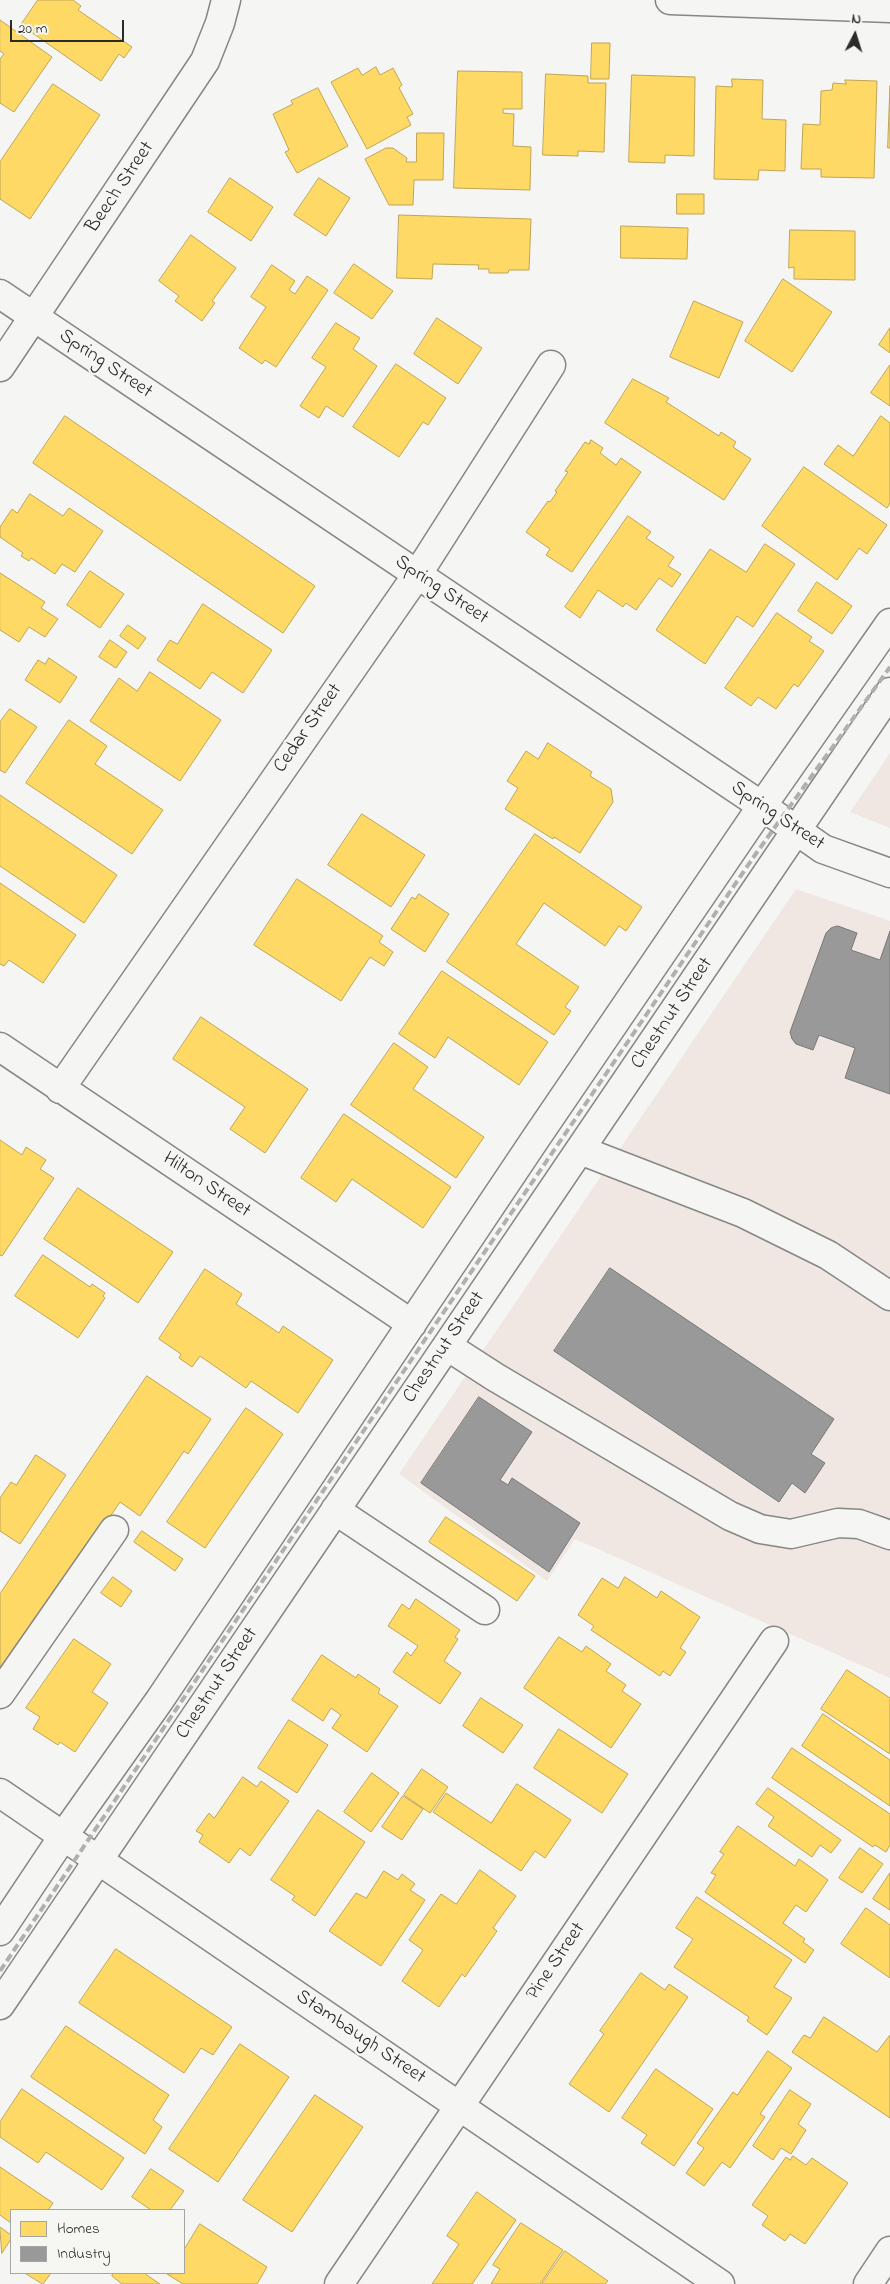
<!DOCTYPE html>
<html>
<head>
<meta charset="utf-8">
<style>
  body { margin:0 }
  #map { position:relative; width:890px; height:2284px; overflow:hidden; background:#f5f5f3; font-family:"Indie Flower",sans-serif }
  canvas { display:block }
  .legend { position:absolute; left:10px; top:2209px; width:175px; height:65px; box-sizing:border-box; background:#f6f6f2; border:1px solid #a5a5a2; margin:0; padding:6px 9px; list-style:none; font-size:15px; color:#2b2b2b }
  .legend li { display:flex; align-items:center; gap:10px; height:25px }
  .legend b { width:25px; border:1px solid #a5a5a2 }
  .north { position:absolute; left:830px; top:10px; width:50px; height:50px; -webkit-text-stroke:4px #f6f6f2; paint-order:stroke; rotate:5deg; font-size:14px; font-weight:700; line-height:20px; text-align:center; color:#2b2b2b }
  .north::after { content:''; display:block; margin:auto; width:18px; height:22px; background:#2b2b2b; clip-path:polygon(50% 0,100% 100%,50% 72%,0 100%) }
  .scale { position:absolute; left:10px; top:20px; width:114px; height:22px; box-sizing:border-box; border:2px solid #2b2b2b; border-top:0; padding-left:6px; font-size:15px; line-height:18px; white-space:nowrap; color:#2b2b2b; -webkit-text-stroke:4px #f6f6f2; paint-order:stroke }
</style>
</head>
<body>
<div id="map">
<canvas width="890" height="2284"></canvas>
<ul class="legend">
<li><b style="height:14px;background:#ffd966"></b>Homes</li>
<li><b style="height:14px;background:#999"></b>Industry</li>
</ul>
<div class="north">N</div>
<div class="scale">20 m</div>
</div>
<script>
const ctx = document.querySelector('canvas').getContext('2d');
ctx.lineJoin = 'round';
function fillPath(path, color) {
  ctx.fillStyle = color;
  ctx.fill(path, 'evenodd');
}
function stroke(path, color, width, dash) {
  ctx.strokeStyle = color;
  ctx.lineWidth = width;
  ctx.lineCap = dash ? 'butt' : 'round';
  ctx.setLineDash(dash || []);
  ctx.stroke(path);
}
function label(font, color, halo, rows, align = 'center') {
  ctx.font = font + ' "Indie Flower",sans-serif';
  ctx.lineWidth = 5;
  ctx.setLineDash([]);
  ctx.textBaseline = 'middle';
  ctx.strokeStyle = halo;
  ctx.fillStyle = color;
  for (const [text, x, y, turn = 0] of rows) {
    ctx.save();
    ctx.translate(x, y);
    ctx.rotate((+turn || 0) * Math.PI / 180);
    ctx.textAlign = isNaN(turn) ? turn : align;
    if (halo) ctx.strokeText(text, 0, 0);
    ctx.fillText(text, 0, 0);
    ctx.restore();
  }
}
fillPath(new Path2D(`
  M890 753V828L850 812Z
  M796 889 890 921V1678L575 1539 547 1581 399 1474Z`), '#f0e7e2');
const homes = new Path2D(`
  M38 0H73L81 6 78 10 132 47 124 58 119 54 101 81 21 25Z
  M0 20 52 57 14 112 0 103V59L4 54 0 51Z
  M592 43H610L609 79H591Z
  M376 67 380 75 393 68 402 85 399 88 413 114 407 117 411 125 367 149 331 82 358 68 362 75Z
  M458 71 522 72V109H503V113L514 114 513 146 531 147 530 190 454 188Z
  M546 74 588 76V83H606L604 152 578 151V156L543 155Z
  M632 75 695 77 694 156 665 155V163L629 162Z
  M732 79 763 80 762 119 786 120 785 171 759 170 758 180 714 179 716 86 732 87Z
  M845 80 877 81 874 178 821 177V169H801L803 124 820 125 821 91 832 90 833 83 846 84Z
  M53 84 100 115 30 219 0 199V162Z
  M890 86V148H888Z
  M318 88 348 146 297 173 285 152 289 150 273 114 293 104 291 101Z
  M417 133H444L443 180H414L413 205H389L365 159 386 148H393L407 158 406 162H416Z
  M230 178 273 207 251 241 208 212Z
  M319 178 350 198 326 236 294 215Z
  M677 194H704V214H677Z
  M399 215 531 219 529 270H509L508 273H489V269H478L479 265 433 264 432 279 397 278Z
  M621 226 688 228 687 259 621 258Z
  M790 230 855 231V280L794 279V267L789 268Z
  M191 235 236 268 212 301 215 303 202 321 175 301 179 296 159 281Z
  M354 264 393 291 372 319 334 293Z
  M272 265 295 281 289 290 295 294 307 276 328 290 276 367 265 360 262 364 239 348 266 307 251 297Z
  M783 279 832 312 792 372 745 341Z
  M694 301 743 322 719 378 670 357Z
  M437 318 482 348 458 384 414 354Z
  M336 323 360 338 353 349 377 366 343 417 326 406 319 418 300 406 326 367 312 358Z
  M890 328V353L879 345Z
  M396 364 446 398 428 425 423 422 399 457 353 427Z
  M890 365V406L871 393Z
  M633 379 669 398 666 402 719 436 721 432 736 442 733 447 751 459 724 500 605 423Z
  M65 416 315 586 283 633 33 463Z
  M881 416 890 423V503L887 508 824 464 838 445 853 456Z
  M591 440 603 448 600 453 616 465 621 458 641 472 572 572 546 555 550 549 526 532 548 501 550 502 557 492 555 491 568 472 565 471 585 442 589 444Z
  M804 467 887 525 867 554 859 548 837 580 762 526Z
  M30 494 63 516 69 508 103 531 75 572 62 564 55 574 31 558 29 561 21 556 23 553 0 537V527L12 509 17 513Z
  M628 516 651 532 646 538 674 557 668 566 681 574 672 587 659 578 636 610 626 603 623 607 598 590 580 618 565 607Z
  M765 544 795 564 753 627 737 616 705 664 656 630 710 549 746 572Z
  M90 571 124 594 100 628 67 605Z
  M0 573 45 602 41 608 58 619 45 637 29 627 19 642 0 630Z
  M817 582 852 606 832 634 798 611Z
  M203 604 272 650 243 693 212 672 200 689 157 660 170 640 177 644Z
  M777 613 812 637 809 641 824 651 798 687 794 684 776 709 758 697 751 706 725 688Z
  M128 625 146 638 138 649 120 636Z
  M110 640 127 652 116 668 99 657Z
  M49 658 77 677 60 703 25 680 38 660 45 664Z
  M150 672 221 720 180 781 90 721 119 678 137 691Z
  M10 709 37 727 5 773 0 770V722Z
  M69 720 107 746 95 764 163 810 132 854 26 783Z
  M548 743 592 772 590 776 611 789 613 802 580 853 554 837 553 839 505 809 518 788 507 781 526 751 538 759Z
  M0 795 117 875 84 923 0 866Z
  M362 814 425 855 391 907 328 865Z
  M535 834 642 907 626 931 619 926 605 946 544 903 516 944 579 987 565 1007 571 1011 554 1035 447 962Z
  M297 879 383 936 379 942 393 952 384 966 370 957 341 1001 254 945Z
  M0 883 76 935 43 983 9 960 4 966 0 964Z
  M419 894 449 914 425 952 391 929 412 897 415 899Z
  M442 971 548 1042 519 1085 448 1037 435 1058 399 1034Z
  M201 1017 308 1089 265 1153 230 1129 245 1107 173 1059Z
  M394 1043 428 1067 413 1089 484 1137 456 1178 351 1105Z
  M344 1114 451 1187 423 1228 352 1179 336 1202 301 1178Z
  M0 1140 22 1155 26 1147 46 1160 40 1169 54 1178 2 1256 0 1255Z
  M78 1188 173 1252 138 1303 44 1239Z
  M43 1255 90 1287 92 1284 105 1293 103 1296 105 1298 78 1338 15 1296Z
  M205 1269 242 1294 236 1304 279 1333 283 1326 333 1360 298 1413 251 1381 246 1388 200 1356 192 1367 179 1358 181 1354 159 1339Z
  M147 1376 211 1419 188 1454 184 1451 140 1516 120 1502 0 1680V1594Z
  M246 1408 283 1434 205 1548 167 1522Z
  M36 1455 66 1475 20 1544 0 1531V1498L11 1482 16 1485Z
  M446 1517 535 1576 517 1601 429 1542Z
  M142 1531 183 1559 175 1571 134 1542Z
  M113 1577 132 1591 121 1607 101 1593Z
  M625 1577 657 1598 661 1591 700 1617 680 1648 686 1652 670 1676 663 1671 660 1676 591 1630 594 1626 578 1615 602 1578 618 1588Z
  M416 1599 460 1630 455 1637 458 1639 444 1661 461 1673 440 1704 393 1672 407 1652 411 1656 418 1646 388 1626 402 1604 409 1609Z
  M559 1637 582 1652 586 1646 611 1664 606 1671 626 1685 622 1691 641 1704 611 1748 524 1688Z
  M74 1639 111 1664 92 1692 108 1703 75 1752 60 1742 58 1745 33 1729 40 1717 26 1708Z
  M322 1655 356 1678 358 1674 380 1689 378 1693 398 1706 367 1752 332 1728 341 1715 331 1708 323 1721 292 1700Z
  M847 1670 890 1698V1754L821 1709Z
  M481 1698 523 1725 503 1753 463 1726Z
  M823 1714 890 1760V1806L802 1746Z
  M289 1720 328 1745 297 1793 258 1768Z
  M559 1729 628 1774 602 1813 534 1768Z
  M792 1748 890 1814V1845L886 1852 875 1845 873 1847 772 1778Z
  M422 1769 448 1787 430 1813 404 1795Z
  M372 1773 399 1793 371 1832 344 1812Z
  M243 1777 257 1787 261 1781 289 1801 250 1856 240 1848 229 1863 199 1842 203 1835 196 1831 209 1813 214 1818Z
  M517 1784 571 1820 545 1858 535 1851 521 1871 433 1812 446 1793 491 1823Z
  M768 1788 841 1840 831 1853 820 1845 812 1857 768 1826 774 1817 756 1804Z
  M403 1796 423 1809 402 1840 382 1827Z
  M318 1810 365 1842 315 1916 292 1900 295 1896 271 1880Z
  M738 1826 795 1866 799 1859 828 1880 806 1912 796 1905 783 1923 805 1939 803 1942 814 1950 805 1963 705 1892 716 1875 711 1873 724 1854 720 1852Z
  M860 1848 883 1864 862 1893 839 1878Z
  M480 1870 516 1896 493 1928 497 1931 465 1977 462 1974 439 2007 402 1981 423 1950 409 1940 441 1894 456 1904Z
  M384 1871 398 1880 402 1874 415 1884 410 1890 425 1900 381 1966 329 1931 356 1893 366 1898Z
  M890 1873V1910L873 1899Z
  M697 1897 792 1960 774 1987 792 1998 767 2035 747 2021 749 2017 674 1967 693 1939 676 1928Z
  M866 1908 890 1925V1978L841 1944Z
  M116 1949 232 2027 213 2055 201 2048 184 2073 79 2003Z
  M641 1973 665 1990 669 1984 688 1997 609 2112 569 2084 604 2034 600 2031Z
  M824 2017 877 2052 890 2035V2118L792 2052 804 2035 810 2038Z
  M66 2026 169 2095 153 2120 162 2127 145 2154 31 2077Z
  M240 2044 289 2077 218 2182 169 2149Z
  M768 2051 792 2068 760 2114 765 2117 730 2168 722 2162 704 2186 686 2173 704 2148 697 2143 733 2092 737 2095Z
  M656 2069 713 2109 674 2166 641 2143 647 2135 622 2118Z
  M22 2089 124 2158 102 2190 46 2152 38 2163 0 2137V2122Z
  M790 2090 811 2104 798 2124 806 2130 791 2154 781 2148 773 2160 753 2146Z
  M315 2095 363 2127 292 2232 243 2200Z
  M793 2156 806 2165 812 2158 848 2183 805 2244 790 2234 785 2241 762 2225 768 2216 752 2205 786 2157 790 2160Z
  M0 2167 53 2203 48 2210H11V2223L0 2215Z
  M151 2169 184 2191 170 2210H151L132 2197Z
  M477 2192 516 2220 472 2284H432L459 2244 447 2236Z
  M521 2223 563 2250 540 2284H491L500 2269 493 2265Z
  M200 2224 267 2267 257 2284H183L167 2274 184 2273V2250Z
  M0 2227 11 2235V2239L2 2253Z
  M565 2251 608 2281 605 2284H542Z
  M25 2273H51L43 2284Z
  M114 2273H144L160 2284H122L112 2276Z`);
fillPath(homes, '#ffd966');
stroke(homes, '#bfa554', 1);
const industry = new Path2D(`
  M838 926 857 933 851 950 880 960 890 931V1094L845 1078 855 1048 819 1035 813 1050 796 1044 792 1039 790 1032 826 933 831 928Z
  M610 1268 834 1419 811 1454 825 1463 805 1493 792 1483 779 1502 554 1351Z
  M479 1397 532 1432 500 1480 508 1485 512 1478 580 1523 549 1572 421 1483Z`);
fillPath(industry, '#999');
stroke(industry, '#787878', 1);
const minor = new Path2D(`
  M670 0 890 8
  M0 294 762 806 823 849 890 873
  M0 367 205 61 220 23 226 0
  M0 1047 412 1324
  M60 1089 417 575 551 365
  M580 1150 743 1213 828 1255 890 1296
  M447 1346 495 1377 730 1516 760 1529 791 1534 838 1523 859 1524 890 1535
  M335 1510 485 1610
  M0 1694 114 1530
  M0 1793 720 2284
  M0 1931 64 1835 159 1701 536 1138 762 806 890 623
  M0 2005 890 692
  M339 2284 774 1641
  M868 2284 890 2251`);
stroke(minor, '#868685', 31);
stroke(minor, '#f5f5f3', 28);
stroke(new Path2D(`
  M0 1971 422 1344 755 855 890 667`), '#b0b0af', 4, [8, 4]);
label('20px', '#2b2b2b', '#f6f6f2', [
  ["Beech Street",121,188,-56],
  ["Spring Street",105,365,34],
  ["Spring Street",441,591,34],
  ["Cedar Street",309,729,-55],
  ["Spring Street",777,817,34],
  ["Chestnut Street",673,1014,-56],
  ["Hilton Street",206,1186,34],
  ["Chestnut Street",445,1348,-56],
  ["Chestnut Street",218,1684,-56],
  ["Pine Street",557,1962,-56],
  ["Stambaugh Street",360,2038,34]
]);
</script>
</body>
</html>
